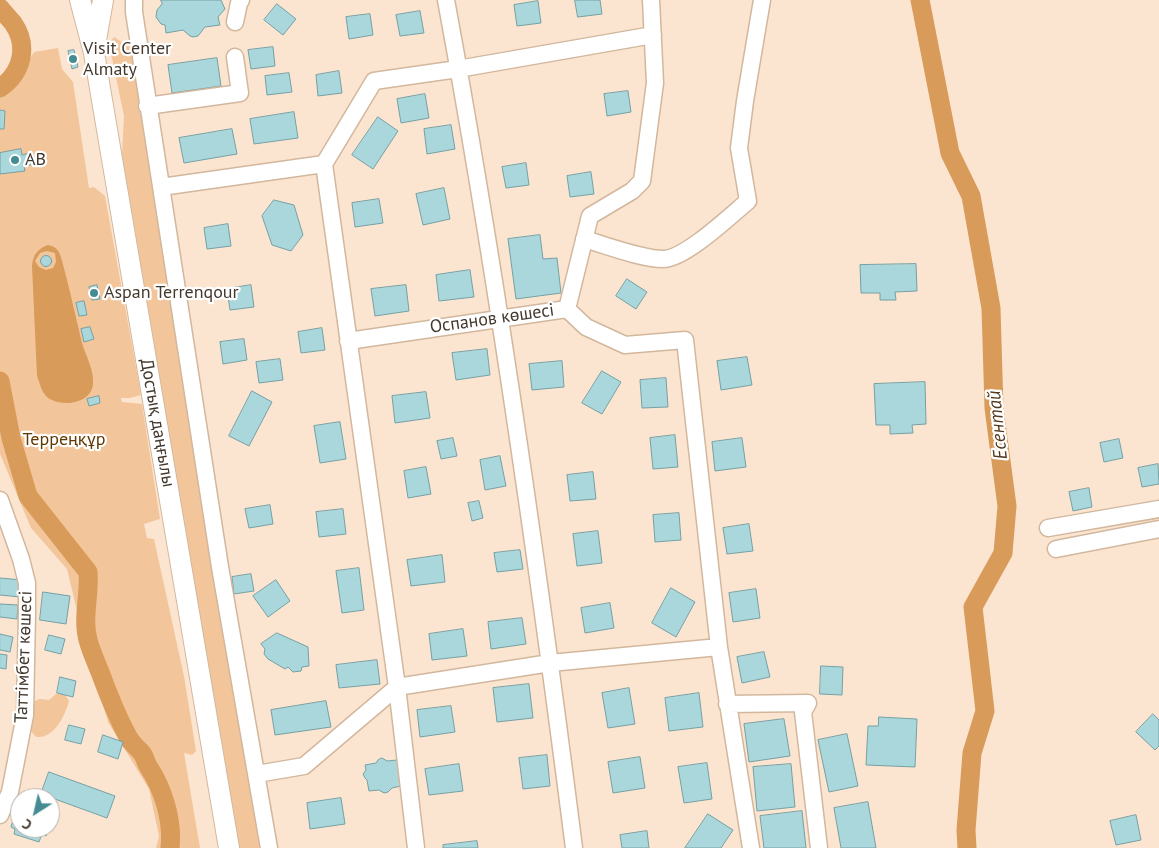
<!DOCTYPE html>
<html>
<head>
<meta charset="utf-8">
<style>
  body { margin:0 }
  #map { position:relative; width:1159px; height:848px; overflow:hidden; background:#fce5d0; font-family:"PT Sans",sans-serif }
  canvas { display:block }
  .north { position:absolute; left:10px; top:788px; width:50px; height:50px; box-sizing:border-box; background:#fff; border:1px solid #b4afab; border-radius:50%; rotate:215deg; font-size:14px; font-weight:700; line-height:20px; text-align:center; color:#43382d }
  .north::after { content:''; display:block; margin:auto; width:18px; height:22px; background:#458c92; clip-path:polygon(50% 0,100% 100%,50% 72%,0 100%) }
</style>
</head>
<body>
<div id="map">
<canvas width="1159" height="848"></canvas>
<div class="north">С</div>
</div>
<script>
const ctx = document.querySelector('canvas').getContext('2d');
ctx.lineJoin = 'round';
function fillPath(path, color) {
  ctx.fillStyle = color;
  ctx.fill(path, 'evenodd');
}
function stroke(path, color, width, dash) {
  ctx.strokeStyle = color;
  ctx.lineWidth = width;
  ctx.lineCap = dash ? 'butt' : 'round';
  ctx.setLineDash(dash || []);
  ctx.stroke(path);
}
function label(font, color, halo, rows, align = 'center') {
  ctx.font = font + ' "PT Sans",sans-serif';
  ctx.lineWidth = 4.5;
  ctx.setLineDash([]);
  ctx.textBaseline = 'middle';
  ctx.strokeStyle = halo;
  ctx.fillStyle = color;
  for (const [text, x, y, turn = 0] of rows) {
    ctx.save();
    ctx.translate(x, y);
    ctx.rotate((+turn || 0) * Math.PI / 180);
    ctx.textAlign = isNaN(turn) ? turn : align;
    if (halo) ctx.strokeText(text, 0, 0);
    ctx.fillText(text, 0, 0);
    ctx.restore();
  }
}
fillPath(new Path2D(`
  M114 37 131 48 262 848H239L122 154 124 116 109 44Z
  M58 48 62 69 73 82 89 188 94 187 105 196 141 395 130 398H121L122 402 142 404 160 519 144 524 147 538 154 539 184 676 196 751 192 755 184 753 200 848H156L159 836 149 789 108 722 80 623 67 569 31 528 0 454V95L21 73 34 52Z
  M56 694H65L69 701C65 716 54 739 36 737L30 730 32 702 40 699 49 700Z`), '#f2c69a');
fillPath(new Path2D(`
  M48 245C56 247 58 249 61 257 69 286 75 314 82 343 86 356 94 370 93 383 93 404 60 408 47 397 41 391 40 384 37 376L32 266C33 255 37 249 48 245ZM47 251 55 253 56 262 53 268 46 270 39 267 35 261 40 253Z`), '#d89b5a');
stroke(new Path2D(`
  M920 0 950 153 971 196 991 308 994 408 1007 506 1003 553 973 607 985 711 972 753 966 830 967 848
  M0 8C4 13 9 18 13 23 29 46 22 73 0 88
  M0 381 11 438 28 496 88 572C90 595 82 618 88 640 91 651 96 662 100 672 108 694 116 714 127 735 132 745 135 745 141 752 145 756 145 761 148 766 163 789 173 819 170 848`), '#d89b5a', 19);
const building = new Path2D(`
  M161 0H221L225 9 218 17 220 25 205 27 198 36 193 37 190 36 183 30 166 33 165 25 161 24 156 17 157 10 162 4Z
  M575 0H600L602 14 578 17Z
  M538 1 541 23 517 26 514 5Z
  M277 4 296 19 283 35 264 20Z
  M420 11 424 33 400 36 396 15Z
  M370 14 373 35 349 39 346 17Z
  M273 47 275 66 251 69 248 50Z
  M74 50 78 67 72 69 68 51Z
  M217 58 221 86 172 93 168 65Z
  M339 71 342 93 318 96 316 75Z
  M289 73 292 92 267 95 265 76Z
  M628 91 631 112 607 116 604 94Z
  M425 94 429 118 401 123 397 99Z
  M0 110 5 111 4 129H0Z
  M294 112 298 138 254 144 250 119Z
  M378 117 398 131 373 169 352 155Z
  M451 125 455 149 427 154 424 129Z
  M232 129 237 154 184 163 179 138Z
  M21 149 22 155 29 153 31 165 24 166 25 171 0 174V153Z
  M526 163 529 185 506 188 502 167Z
  M591 172 594 194 570 197 567 176Z
  M444 188 450 219 423 225 416 194Z
  M379 199 383 223 355 227 352 203Z
  M274 200 294 205 303 235 291 251 272 245 262 216Z
  M228 224 231 246 207 249 204 228Z
  M540 235 543 259 557 258 561 293 516 299 508 239Z
  M40.5 261a5.5 5.5 0 1 1 11 0a5.5 5.5 0 1 1-11 0Z
  M916 264 917 291 895 292 896 300H880V293H861L860 265Z
  M470 270 474 297 439 301 436 275Z
  M627 279 647 292 636 309 616 296Z
  M97 285 100 299 92 300 89 287Z
  M251 285 254 307 230 310 227 289Z
  M406 285 409 311 375 316 371 289Z
  M84 301 87 315 79 316 76 303Z
  M90 327 94 339 84 342 81 329Z
  M322 328 325 350 301 353 298 332Z
  M244 339 247 360 223 364 220 342Z
  M487 349 490 375 456 380 452 353Z
  M747 357 752 385 721 390 717 361Z
  M280 359 283 380 259 383 256 362Z
  M562 361 564 387 532 390 529 364Z
  M602 371 621 382 602 414 582 403Z
  M666 378 668 407 642 408 640 380Z
  M925 382 926 424 912 425 913 433 890 434V425H876L874 384Z
  M252 391 272 402 249 446 229 436Z
  M426 392 430 418 395 423 392 396Z
  M99 396 100 403 89 406 87 399Z
  M340 422 346 459 320 463 314 426Z
  M675 435 678 467 653 469 650 438Z
  M453 438 457 456 441 459 437 441Z
  M742 438 746 467 715 471 712 442Z
  M1119 439 1123 458 1104 462 1100 443Z
  M500 456 506 486 485 490 480 460Z
  M1158 464 1159 484 1142 487 1138 468Z
  M426 467 431 494 408 498 404 471Z
  M593 472 596 499 570 501 567 475Z
  M1089 488 1092 507 1073 511 1069 492Z
  M479 501 483 518 472 521 468 503Z
  M270 505 273 524 249 528 245 509Z
  M343 509 346 534 319 537 316 512Z
  M679 513 681 540 655 542 653 515Z
  M749 524 753 551 727 554 723 528Z
  M598 531 602 563 577 566 573 534Z
  M520 550 523 569 497 572 494 553Z
  M442 555 445 582 411 586 407 560Z
  M359 568 364 610 342 613 336 571Z
  M251 574 254 591 234 594 232 577Z
  M0 578 22 580 20 597 0 595Z
  M276 580 290 601 268 617 253 596Z
  M671 588 695 602 676 637 652 623Z
  M756 589 760 618 733 622 729 593Z
  M43 592 70 596 66 624 40 620Z
  M610 603 614 628 585 633 581 608Z
  M0 604 18 605 17 619 0 617Z
  M522 618 526 644 491 649 488 622Z
  M463 629 467 656 432 660 429 634Z
  M277 633 308 647 309 666 302 667 301 671 293 672 288 667 285 669 268 659 264 654 265 649 261 644Z
  M0 634 13 637 10 652 0 650Z
  M49 635 65 639 61 654 45 650Z
  M764 652 770 677 742 683 737 657Z
  M0 654 7 655 6 669 0 668Z
  M377 660 380 684 339 688 336 665Z
  M821 666 843 667 842 695 820 694Z
  M60 677 76 681 73 697 57 693Z
  M529 684 533 718 497 722 493 688Z
  M629 688 635 724 608 728 602 693Z
  M699 693 703 727 669 731 665 698Z
  M326 701 331 727 275 735 271 710Z
  M451 706 455 732 420 737 417 710Z
  M1153 714 1159 720V746L1155 750 1136 732Z
  M879 717 917 719 915 767 866 765 868 726H878Z
  M784 719 790 756 749 762 744 724Z
  M69 725 85 729 81 744 65 740Z
  M847 734 858 786 829 792 818 740Z
  M103 735 123 742 118 759 98 752Z
  M547 755 550 786 523 789 519 758Z
  M640 757 645 788 613 793 608 762Z
  M382 758 387 761 397 760 398 766 400 767 401 786 392 788 388 792 384 793 379 790 369 791 367 780 365 778 363 774 366 770 365 765 376 763 378 760Z
  M707 763 712 799 684 803 678 767Z
  M459 764 463 791 429 795 425 769Z
  M791 764 795 807 757 811 753 767Z
  M49 772 115 796 107 818 41 794Z
  M341 798 345 824 310 829 307 803Z
  M868 802 876 848H841L834 808Z
  M802 811 806 848H764L760 816Z
  M20 812V828H49L46 836 42 834 39 842 14 834 15 829 11 827 14 816 18 817Z
  M708 814 733 830 721 848H685Z
  M1136 815 1141 840 1116 845 1110 821Z
  M647 831 649 848H622L620 835Z
  M477 841 478 848H443V845Z`);
fillPath(building, '#aad7db');
stroke(building, '#75a0a4', 1);
const minor = new Path2D(`
  M134 0V12L220 567 269 848
  M446 0C498 281 538 565 574 848
  M235 22 239 3 241 0
  M147 106 240 93 235 57
  M161 187 324 164
  M584 239C605 245 642 259 663 259 685 259 730 216 748 201L739 148 745 101 762 0
  M567 309 586 327 625 345 685 340 719 647 751 848
  M348 341 567 309 590 216 632 191 642 181 655 83 651 0
  M0 500 21 559 27 583V613L25 715 10 792 0 815
  M1048 528 1159 509
  M1056 549 1159 529
  M727 704 808 703 803 712 819 848
  M257 774 304 766 397 687 550 663 719 647
  M416 848 397 687 324 164 374 81 458 69 653 35`);
const major = new Path2D(`
  M80 0 94 53 229 848
  M95 46 103 0`);
stroke(minor, '#d2b79d', 19);
stroke(major, '#d2b79d', 22);
stroke(minor, '#fff', 16);
stroke(major, '#fff', 20);
for (const [x, y, r, color] of [
  [73,59,5,"#458c92"],
  [15,160,5,"#458c92"],
  [94,293,5,"#458c92"]
]) {
  const dot = new Path2D();
  dot.arc(x, y, r, 0, 2 * Math.PI);
  ctx.fillStyle = color;
  ctx.fill(dot);
  stroke(dot, '#fff', 2);
}
label('18px', '#43382d', '#fff', [
  ["Visit Center",83,49],
  ["Almaty",83,70],
  ["AB",25,160],
  ["Aspan Terrenqour",104,293]
], 'left');
label('18px', '#43382d', '#fff', [
  ["Оспанов көшесі",492,319,-8],
  ["Достық даңғылы",157,423,80],
  ["Таттімбет көшесі",24,657,-88]
]);
label('18px', '#603801', '#fff', [
  ["Терреңқұр",64,440]
]);
label('italic 19px', '#52381c', '#fff', [
  ["Есентай",998,425,-96]
]);
</script>
</body>
</html>
